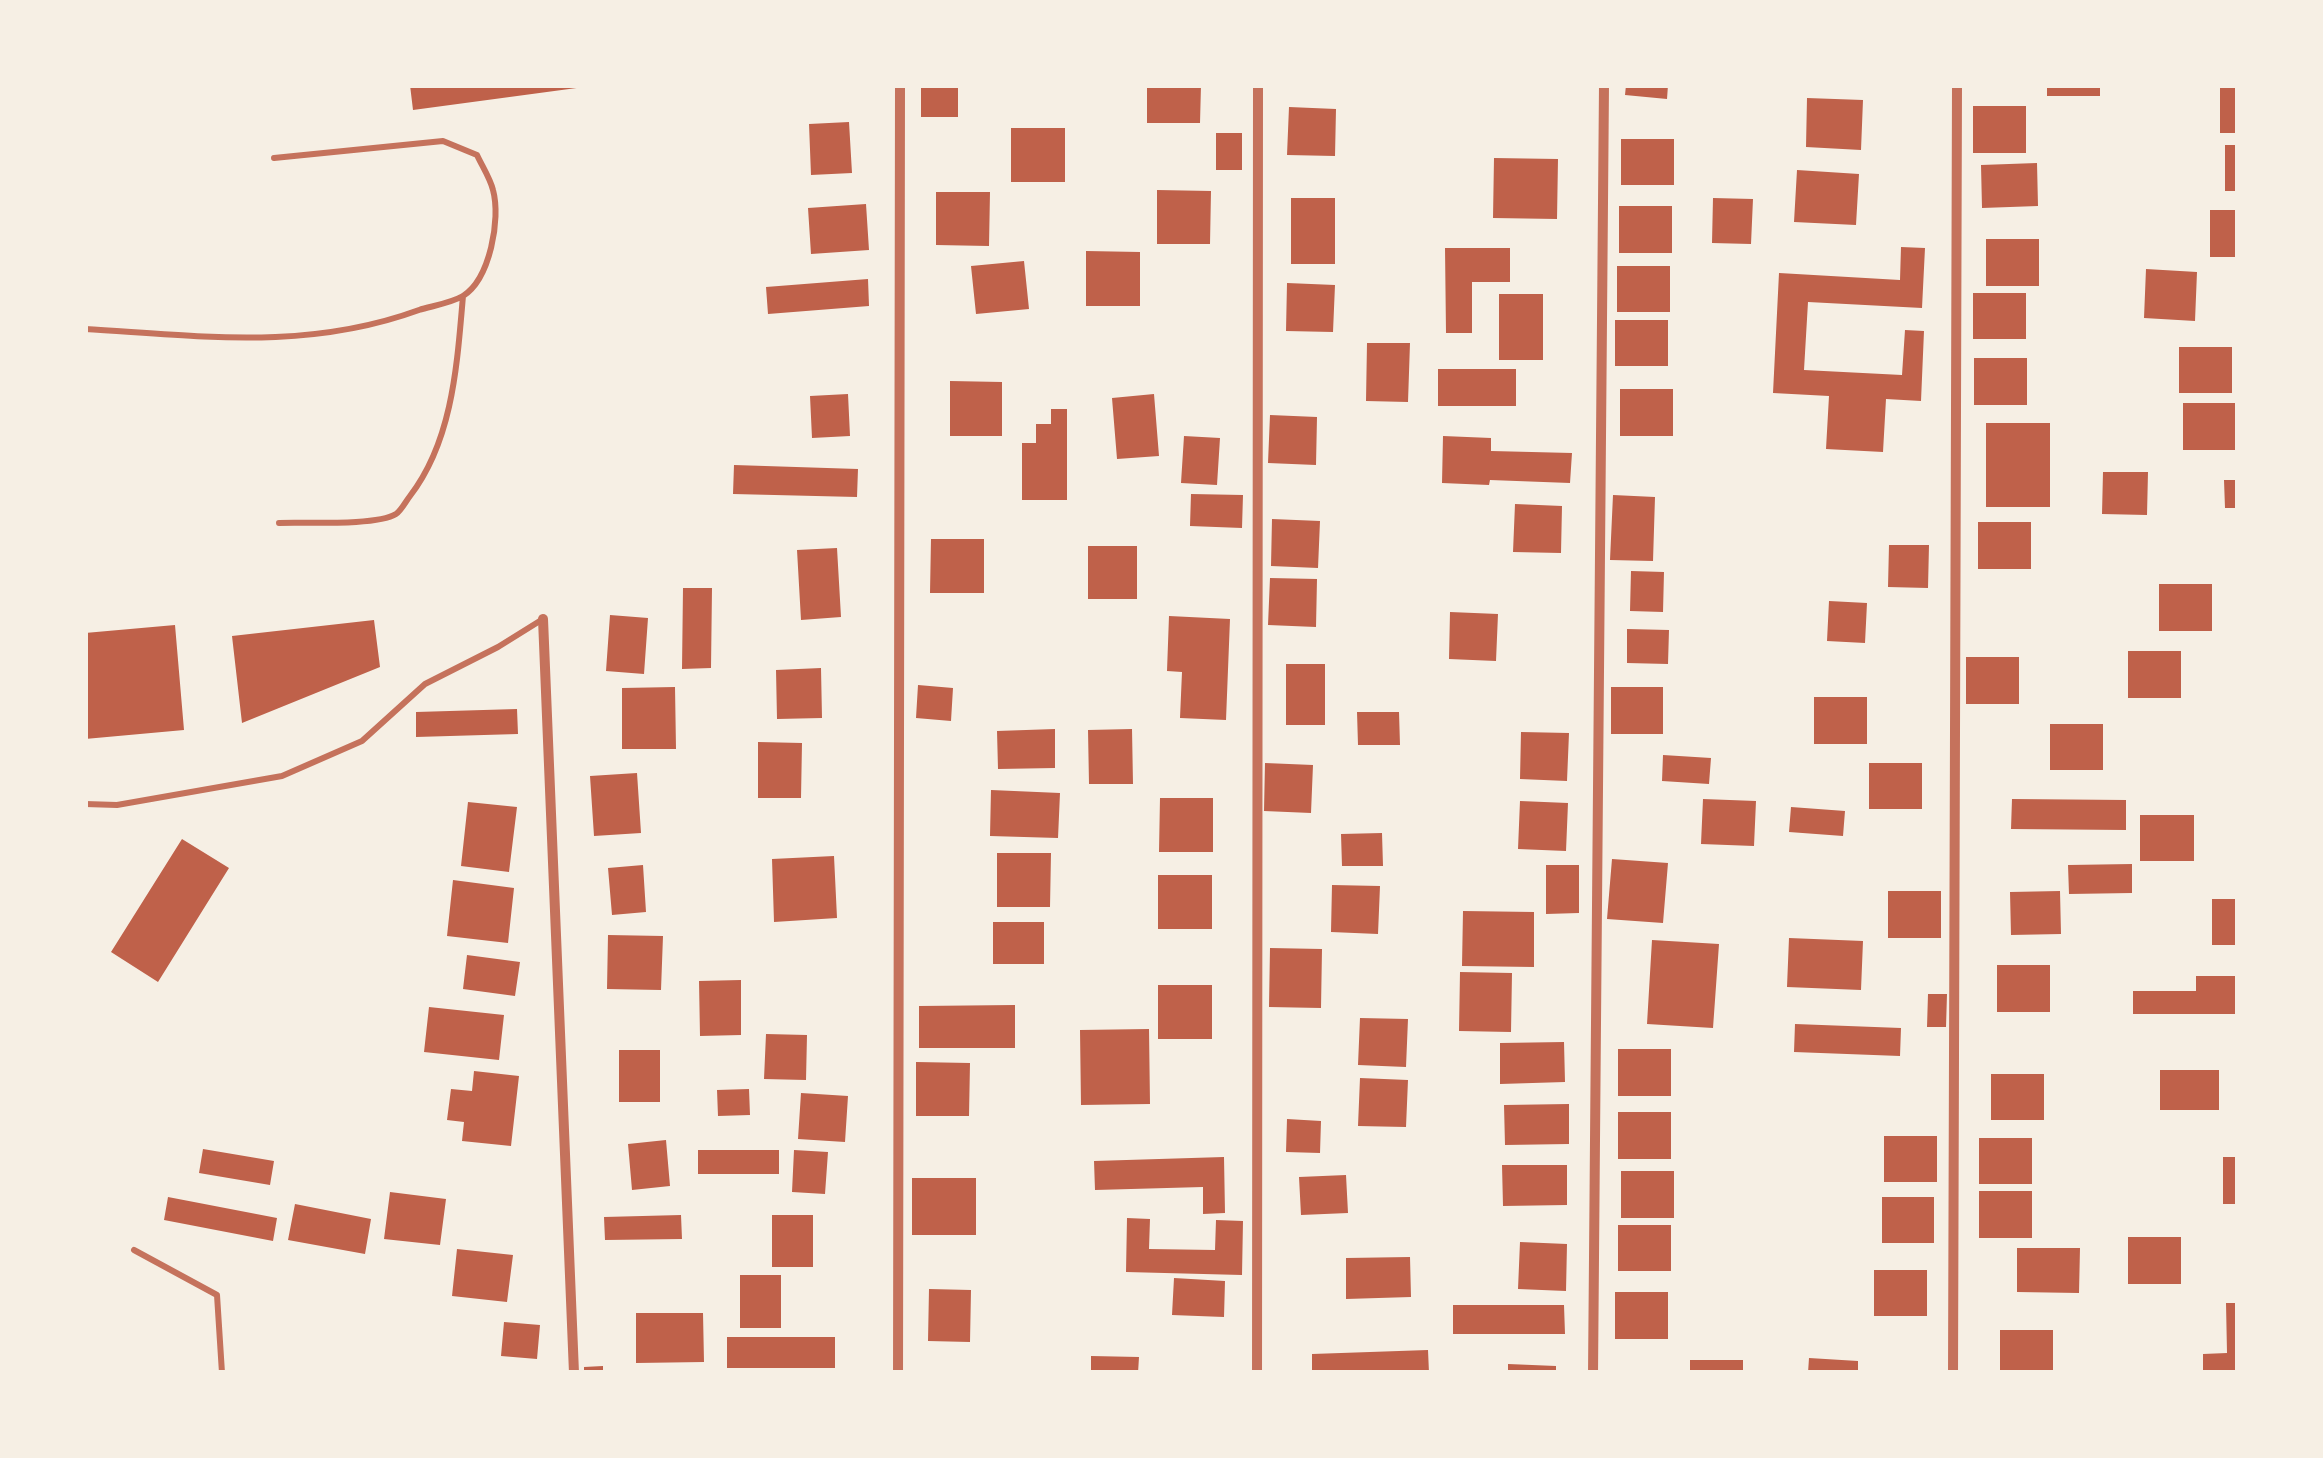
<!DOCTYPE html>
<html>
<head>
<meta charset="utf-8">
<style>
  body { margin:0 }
  #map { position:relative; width:2323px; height:1458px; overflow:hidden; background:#f6efe4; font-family:"Noto Sans",sans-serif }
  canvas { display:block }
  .frame { position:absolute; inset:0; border:88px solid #f6efe4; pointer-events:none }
</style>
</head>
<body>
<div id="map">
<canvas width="2323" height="1458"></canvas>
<div class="frame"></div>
</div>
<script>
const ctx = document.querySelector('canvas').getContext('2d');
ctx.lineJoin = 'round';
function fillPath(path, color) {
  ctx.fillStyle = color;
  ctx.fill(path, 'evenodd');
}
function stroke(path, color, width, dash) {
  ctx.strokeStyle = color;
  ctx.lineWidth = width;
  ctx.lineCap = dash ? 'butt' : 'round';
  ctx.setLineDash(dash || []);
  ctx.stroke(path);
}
fillPath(new Path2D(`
  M410 85H584V87L413 110Z
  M921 85H958V117H921Z
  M1147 85H1201L1200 123H1147Z
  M1626 85H1668L1667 99 1625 95Z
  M2047 85H2100V96H2047Z
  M2220 86H2238V133H2220Z
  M1807 98 1863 100 1861 150 1806 147Z
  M1973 106H2026V153H1973Z
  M1289 107 1336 109 1335 156 1287 155Z
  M849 122 852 173 811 175 809 124Z
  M1011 128H1065V182H1011Z
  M1216 133H1242V170H1216Z
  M1621 139H1674V185H1621Z
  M2225 145H2238V191H2225Z
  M1494 158 1558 159 1557 219 1493 218Z
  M2037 163 2038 206 1982 208 1981 165Z
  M1797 170 1859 174 1856 225 1794 222Z
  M1157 190 1211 191 1210 244H1157Z
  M936 192H990L989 246 936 245Z
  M1291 198H1335V264H1291Z
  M1713 198 1753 199 1751 244 1712 243Z
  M866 204 869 250 811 254 808 208Z
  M1619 206H1672V253H1619Z
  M2210 210H2238V257H2210Z
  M1986 239H2039V286H1986Z
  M1901 247 1925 248 1922 308 1808 302 1804 370 1902 375 1905 330 1924 331 1921 401 1886 399 1883 452 1826 449 1829 396 1773 393 1779 273 1900 280Z
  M1445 248H1510V282H1472V333H1446Z
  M1086 251 1140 252V306H1086Z
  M1024 261 1029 309 976 314 971 266Z
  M1617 266H1670V312H1617Z
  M2146 269 2197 272 2195 321 2144 318Z
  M868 279 869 306 768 314 766 287Z
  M1287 283 1335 285 1333 332 1286 331Z
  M1973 293H2026V339H1973Z
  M1499 294H1543V360H1499Z
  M1615 320H1668V366H1615Z
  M1367 343H1410L1408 402 1366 401Z
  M2179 347H2232V393H2179Z
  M1974 358H2027V405H1974Z
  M1438 369H1516V406H1438Z
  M950 381 1002 382V436H950Z
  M1620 389H1673V436H1620Z
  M848 394 850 436 812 438 810 396Z
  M1154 394 1159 456 1117 459 1112 398Z
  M2183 403H2236V450H2183Z
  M1051 409H1067V500H1022V443H1036V424H1051Z
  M1270 415 1317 417 1316 465 1268 463Z
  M1986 423H2050V507H1986Z
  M1184 436 1220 438 1217 485 1181 483Z
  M1443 436 1491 438V451L1572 453 1570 483 1490 480 1489 485 1442 483Z
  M734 465 858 469 857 497 733 494Z
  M2103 472H2148L2147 515 2102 514Z
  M2224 480H2238V508H2225Z
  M1191 494 1243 495 1242 528 1190 526Z
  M1613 495 1655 497 1653 561 1610 560Z
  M1515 504 1562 506 1561 553 1513 552Z
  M1272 519 1320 521 1318 568 1271 566Z
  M1978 522H2031V569H1978Z
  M931 539H984V593H930Z
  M1889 545H1929L1928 588 1888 587Z
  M1088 546H1137V599H1088Z
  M837 548 841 617 801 620 797 550Z
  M1631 571 1664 572 1663 612 1630 611Z
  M1270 578 1317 579 1316 627 1268 625Z
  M2159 584H2212V631H2159Z
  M683 588H712L711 668 682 669Z
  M1829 601 1867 603 1865 643 1827 641Z
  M1450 612 1498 614 1496 661 1449 659Z
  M610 615 648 618 644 674 606 671Z
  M1169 616 1230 619 1226 720 1180 718 1182 672 1167 671Z
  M374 620 380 667 242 723 232 636Z
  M175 625 184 730 85 739V633Z
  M1627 629 1669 630 1668 664 1627 663Z
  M2128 651H2181V698H2128Z
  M1966 657H2019V704H1966Z
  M1286 664H1325V725H1286Z
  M821 668 822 718 777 719 776 670Z
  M918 685 953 688 951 721 916 718Z
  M675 687 676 749H622V688Z
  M1611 687H1663V734H1611Z
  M1814 697H1867V744H1814Z
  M517 709 518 734 416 737V712Z
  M1357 712H1399L1400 745H1358Z
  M2050 724H2103V770H2050Z
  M1055 729V768L998 769 997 731Z
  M1132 729 1133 784H1089L1088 730Z
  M1521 732 1569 733 1567 781 1520 779Z
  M758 742 802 743 801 798H758Z
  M1663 755 1711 758 1709 784 1662 781Z
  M1265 763 1313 765 1311 813 1264 811Z
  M1869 763H1922V809H1869Z
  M637 773 641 833 594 836 590 776Z
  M991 790 1060 793 1058 838 990 836Z
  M1160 798H1213V852H1159Z
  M1703 799 1756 801 1754 846 1701 844Z
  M2012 799 2126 800V830L2011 829Z
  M1520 801 1568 803 1566 851 1518 849Z
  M468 802 517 807 509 872 461 866Z
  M1791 807 1845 811 1843 836 1789 832Z
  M2140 815H2194V861H2140Z
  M1382 833 1383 866H1342L1341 834Z
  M182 839 229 868 158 982 111 952Z
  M997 853H1051L1050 907H997Z
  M834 856 837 918 774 922 772 859Z
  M1612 859 1668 863 1663 923 1607 919Z
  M2132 864V893L2069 894 2068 865Z
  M643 865 646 912 612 915 608 868Z
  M1546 865H1579V913L1546 914Z
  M1158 875H1212V929H1158Z
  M453 880 514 888 508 943 447 936Z
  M1332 885 1380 886 1378 934 1331 932Z
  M1888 891H1941V938H1888Z
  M2060 891 2061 934 2011 935 2010 892Z
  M2212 899H2238V945H2212Z
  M1463 911 1534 912V967L1462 966Z
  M993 922H1044V964H993Z
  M608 935 663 936 661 990 607 989Z
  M1789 938 1863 941 1861 990 1787 987Z
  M1652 940 1719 944 1713 1028 1647 1024Z
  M1270 948 1322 949 1321 1008 1269 1007Z
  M467 955 520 962 515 996 463 989Z
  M1997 965H2050V1012H1997Z
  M1460 972 1512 973 1511 1032 1459 1031Z
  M2196 976H2238V1014H2133V991H2196Z
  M741 980V1035L700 1036 699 981Z
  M1158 985H1212V1039H1158Z
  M1928 994H1947L1946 1027H1927Z
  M1015 1005V1048H919V1006Z
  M429 1007 504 1015 499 1060 424 1052Z
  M1360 1018 1408 1019 1406 1067 1358 1065Z
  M1795 1024 1901 1028 1900 1056 1794 1052Z
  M1149 1029 1150 1104 1081 1105 1080 1030Z
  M766 1034 807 1035 806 1080 764 1079Z
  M1564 1042 1565 1082 1500 1084V1043Z
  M1618 1049H1671V1096H1618Z
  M619 1050H660V1102H619Z
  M916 1062 970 1063 969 1116H916Z
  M2160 1070H2219V1110H2160Z
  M474 1071 519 1076 511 1146 462 1141 464 1122 447 1120 451 1089 472 1091Z
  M1991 1074H2044V1120H1991Z
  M1360 1078 1408 1080 1406 1127 1358 1126Z
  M749 1089 750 1115 718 1116 717 1090Z
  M801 1093 848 1096 845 1142 798 1139Z
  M1569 1104V1144L1505 1145 1504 1105Z
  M1618 1112H1671V1159H1618Z
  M1287 1119 1321 1121 1320 1153 1286 1152Z
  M1884 1136H1937V1182H1884Z
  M1979 1138H2032V1184H1979Z
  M666 1140 670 1186 632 1190 628 1144Z
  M203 1149 274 1161 270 1185 199 1173Z
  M698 1150H779V1174H698Z
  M794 1150 828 1152 825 1194 792 1192Z
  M1224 1157 1225 1213 1203 1214V1187L1095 1190 1094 1161Z
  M2223 1157H2238V1204H2223Z
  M1502 1165H1567V1205L1503 1206Z
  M1621 1171H1674V1218H1621Z
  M1346 1175 1348 1213 1301 1215 1299 1177Z
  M912 1178H976V1235H912Z
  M1979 1191H2032V1238H1979Z
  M390 1192 446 1199 440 1245 384 1239Z
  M168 1197 277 1218 273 1241 164 1220Z
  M1882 1197H1934V1243H1882Z
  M295 1204 371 1219 365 1254 288 1240Z
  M681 1215 682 1239 605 1240 604 1217Z
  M772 1215H813V1267H772Z
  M1127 1218 1150 1219 1149 1249 1215 1250 1216 1220 1243 1221 1242 1275 1126 1272Z
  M1618 1225H1671V1271H1618Z
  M2128 1237H2181V1284H2128Z
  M1520 1242 1567 1244 1566 1291 1518 1289Z
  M2017 1248H2080L2079 1293 2017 1292Z
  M457 1249 513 1255 507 1302 452 1296Z
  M1410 1257 1411 1297 1346 1299V1258Z
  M1874 1270H1927V1316H1874Z
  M740 1275H781V1328H740Z
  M1174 1278 1225 1281 1224 1317 1172 1315Z
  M929 1289 971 1290 970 1342 928 1341Z
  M1615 1292H1668V1339H1615Z
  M2226 1303H2238V1373H2203V1354L2227 1353Z
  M1453 1305H1564L1565 1334H1453Z
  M636 1313H703L704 1362 636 1363Z
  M504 1322 540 1325 537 1359 501 1356Z
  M2000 1330H2053V1373H2000Z
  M727 1337H835V1368H727Z
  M1428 1350 1429 1373H1312V1354Z
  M1091 1356 1139 1357 1138 1373H1091Z
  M1809 1358 1858 1361V1373H1808Z
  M1690 1360H1743V1373H1690Z
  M1508 1364 1556 1366V1373H1508Z
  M603 1366V1373H584V1367Z`), '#bf614a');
stroke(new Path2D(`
  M85 329C201 336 307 351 419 310 432 306 451 303 463 296 490 279 501 219 493 190 490 178 482 166 477 155L443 141 274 158
  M279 523C304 522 377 526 396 514 401 511 406 501 410 496 453 440 457 364 463 296
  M85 804 117 805 282 776 362 741 425 684 498 647 543 619
  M134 1250 217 1295 222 1373`), '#c5725c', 6);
stroke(new Path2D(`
  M543 619 574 1373
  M898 1373 900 85
  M1257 1373 1258 85
  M1593 1373 1604 85
  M1953 1373 1957 85`), '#c5725c', 10);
</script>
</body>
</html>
